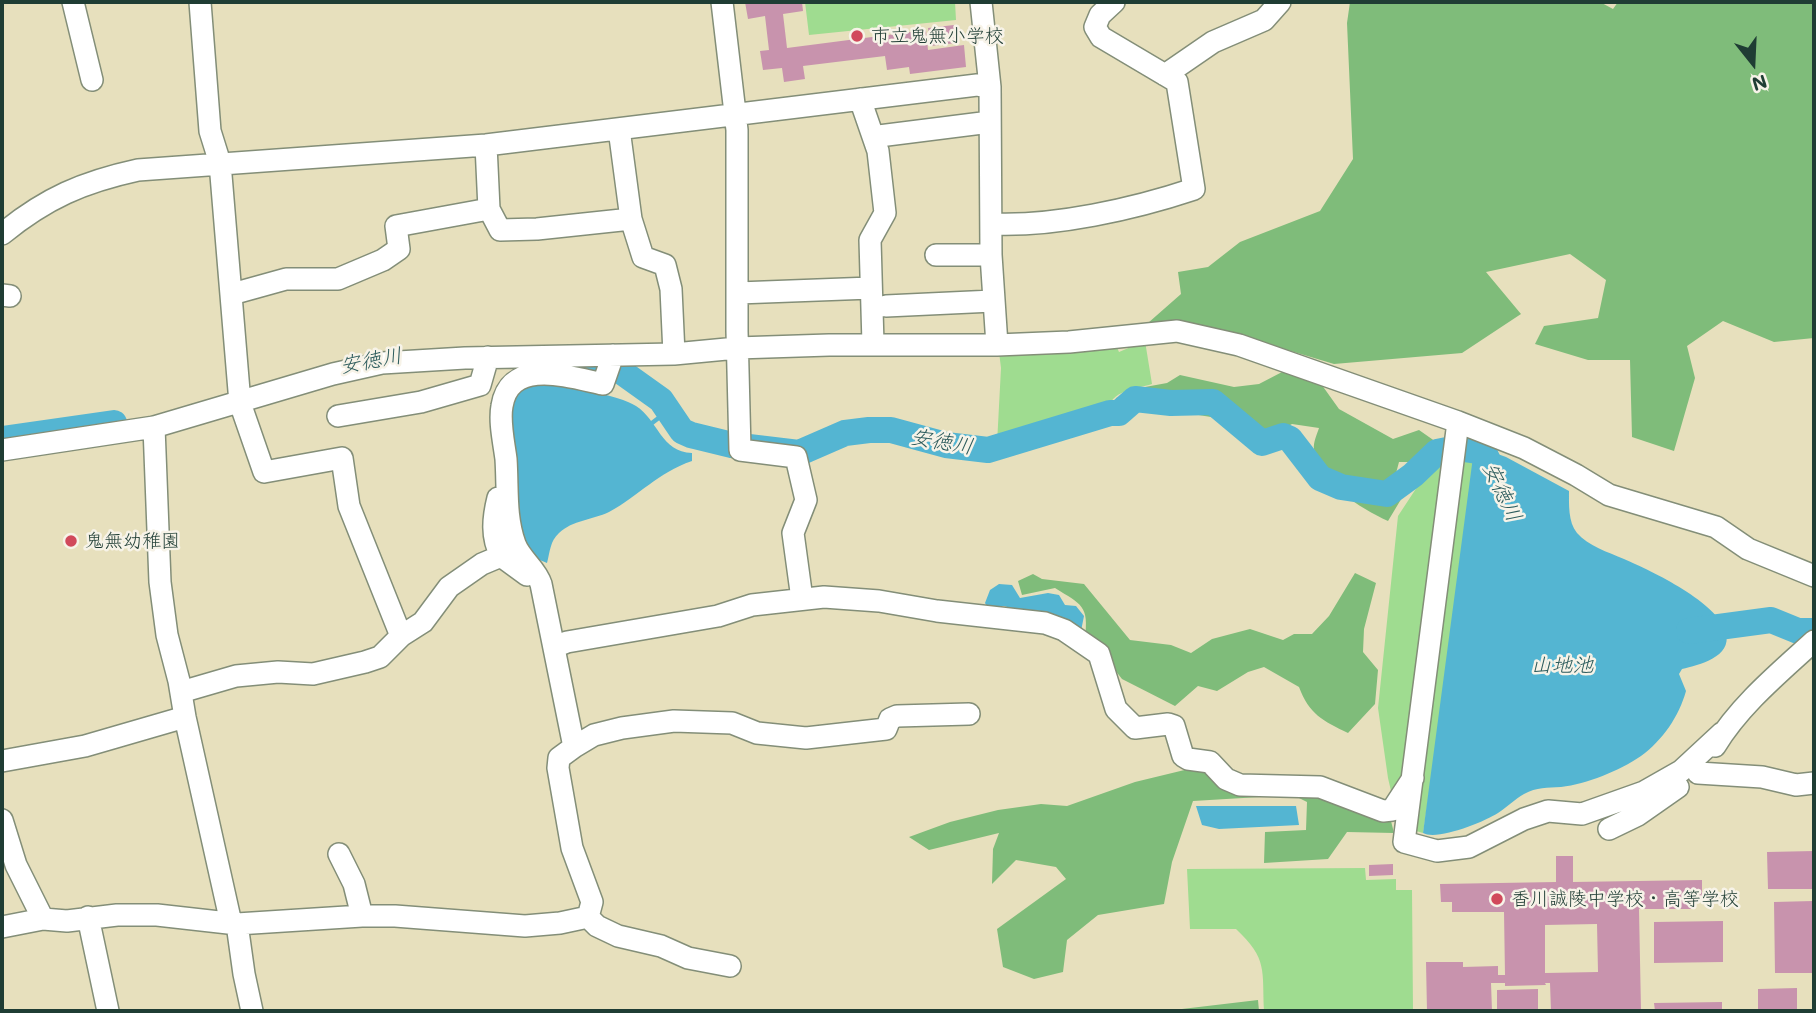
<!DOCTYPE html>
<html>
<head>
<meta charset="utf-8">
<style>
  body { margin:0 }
  #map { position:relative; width:1816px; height:1013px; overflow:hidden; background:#e7e0bd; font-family:Mali,sans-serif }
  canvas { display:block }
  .frame { position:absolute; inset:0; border:4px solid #1f3d34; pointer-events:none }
  .north { position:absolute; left:1718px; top:28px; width:70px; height:70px; -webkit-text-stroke:5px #f7f3e8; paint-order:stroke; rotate:162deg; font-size:19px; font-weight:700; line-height:28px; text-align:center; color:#1f3d34 }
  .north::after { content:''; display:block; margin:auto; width:24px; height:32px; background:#1f3d34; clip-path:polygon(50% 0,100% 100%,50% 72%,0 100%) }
</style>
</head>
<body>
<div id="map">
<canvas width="1816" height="1013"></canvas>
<div class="frame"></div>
<div class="north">N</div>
</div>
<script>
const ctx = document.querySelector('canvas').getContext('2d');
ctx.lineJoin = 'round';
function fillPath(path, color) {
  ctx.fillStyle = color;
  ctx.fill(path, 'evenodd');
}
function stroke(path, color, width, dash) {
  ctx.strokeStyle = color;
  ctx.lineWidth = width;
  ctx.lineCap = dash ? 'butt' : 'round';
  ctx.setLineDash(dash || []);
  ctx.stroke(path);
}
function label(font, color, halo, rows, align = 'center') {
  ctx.font = font + ' Mali,"Klee One",sans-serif';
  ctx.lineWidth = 5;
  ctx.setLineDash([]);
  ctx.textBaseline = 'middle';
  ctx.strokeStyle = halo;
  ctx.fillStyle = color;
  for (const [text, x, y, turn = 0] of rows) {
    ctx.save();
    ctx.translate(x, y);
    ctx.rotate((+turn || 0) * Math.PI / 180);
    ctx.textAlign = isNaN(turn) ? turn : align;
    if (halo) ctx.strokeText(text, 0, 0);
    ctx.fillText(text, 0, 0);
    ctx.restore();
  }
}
fillPath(new Path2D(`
  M805 2H955L956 20 809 35Z
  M1145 341 1152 384C1136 389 1111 390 1107 411L997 444 1001 368 999 352 1115 343 1119 352Z
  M1446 443 1481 448 1423 833 1399 826 1388 778 1378 708 1398 516Z
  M1365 868 1366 880 1396 879V890H1412L1413 1011H1264C1262 970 1268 959 1236 929H1190L1187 869Z`), '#9fdc90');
fillPath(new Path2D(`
  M1350 2H1600L1613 9 1618 2H1814V338L1774 342 1723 321 1687 346 1695 378 1674 451 1632 437 1630 360H1588L1535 344 1544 326 1598 318 1606 280 1570 254 1486 272 1521 314 1462 353 1334 364 1211 327 1148 323 1181 294 1178 272 1208 267 1240 242 1320 211 1353 159 1347 23Z
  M1284 371 1319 381 1339 409 1393 439 1419 430 1439 444 1417 462H1399L1395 477 1406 491 1388 521C1360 508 1319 483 1314 449 1313 443 1317 434 1319 428L1292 424 1255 444 1217 418 1168 410 1137 412 1115 408 1116 398 1145 387 1167 383 1180 375 1234 387 1259 384Z
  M1355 573 1376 583 1364 629 1363 652 1378 670 1375 704 1348 733C1323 721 1309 714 1299 687L1264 667 1248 672 1217 691 1198 686 1175 706 1122 679 1100 651 1085 639C1089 605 1082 605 1055 588L1022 595 1018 581 1033 574 1042 579 1084 584 1130 640 1171 645 1191 653 1212 639 1250 629 1283 640 1294 634H1312L1329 616Z
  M1201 766 1217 778 1317 777 1346 786 1366 797 1390 817 1394 833 1347 832 1328 859 1264 863 1265 832 1306 830 1307 802 1293 795 1193 801 1172 862 1164 904 1098 915 1067 940 1063 972 1034 979 1003 967 997 929 1066 879 1056 867 1016 860 992 884 993 849 999 833 929 850 909 837 950 822 998 810 1041 804 1067 806 1135 782Z
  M1258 1000 1259 1011H1165Z`), '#7fbc7a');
fillPath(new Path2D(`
  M546 383C567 386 619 395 636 406 658 420 661 452 692 453V461C657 473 640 495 609 512 592 520 573 520 559 533 550 541 550 552 547 563 543 561 536 559 532 556 509 536 510 437 508 405 515 389 529 385 546 383Z
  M1481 448 1506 457 1569 491C1569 504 1568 522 1577 533 1588 546 1608 552 1624 559 1652 571 1719 603 1726 633 1732 657 1699 665 1682 669L1679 674 1686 691C1679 716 1663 740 1641 756 1619 771 1587 784 1561 787 1547 788 1537 787 1524 794 1515 799 1507 807 1498 813 1484 822 1437 841 1423 833L1473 457Z
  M999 584 1012 585 1020 598 1048 593 1059 595 1065 605 1076 606 1084 616 1081 631 1004 606H991L989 610 985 603 990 590Z
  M1196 806H1296L1299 825 1219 829 1202 825Z`), '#54b5d2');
stroke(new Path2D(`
  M652 423 669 410`), '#54b5d2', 4.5);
stroke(new Path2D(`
  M586 362 619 370 661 400 682 431 691 435 732 445 799 453 845 433 869 430H891L946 445 988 450 1110 413H1119L1135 399 1171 403 1213 402 1262 443 1283 436 1290 439 1320 478 1341 487 1387 494 1413 475 1437 452 1457 448 1484 452 1496 478
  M2 439 114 423
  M1689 631 1771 620 1798 631H1814`), '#54b5d2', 26);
fillPath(new Path2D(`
  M745 2H802L803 11 783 14 787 48 926 30 928 50 964 45 966 67 910 74 909 67 887 70 885 56 803 66 805 79 784 82 782 68 763 70 760 51 769 50 765 16 748 19Z
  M954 25 956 43 931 46 928 28Z
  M1814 851V889H1768L1767 852Z
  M1556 856H1573V882L1702 880V896H1692V909H1639L1641 1011H1551L1550 983H1545L1546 985 1505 986V983H1491L1492 1011H1427L1426 962H1463V967L1498 966V975H1505L1504 912H1452V902H1441L1440 884 1556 882ZM1597 924 1598 972 1545 973V925Z
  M1393 864V875L1369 876V865Z
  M1813 901 1814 973H1775L1774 902Z
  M1723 921V962L1654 963V922Z
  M1797 988V1011H1758V989Z
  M1538 989V1011H1497V990Z
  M1722 1002V1011H1655L1654 1003Z`), '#c893ad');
const minor = new Path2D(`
  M73 2 92 80
  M200 2 210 131 220 163 240 403 264 472 342 458 349 506 401 636
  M722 2 737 130V331L740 450 796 457 806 500 793 533 802 599
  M981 2 990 87 991 255 997 345
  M1165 75 1213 42 1264 20 1280 2
  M860 99 878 151 885 213 870 240 873 344
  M619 129 631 219 643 257 665 265 671 289 674 354
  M879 136 990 122
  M486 145 489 209 500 230 537 229 631 219
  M991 224C1054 227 1134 209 1194 189L1177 82 1101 37 1095 27 1100 15 1114 2
  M2 234C46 198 83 182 138 170L486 145 977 85 990 87
  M936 255H991
  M738 293 871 288
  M232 294 286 279H338L383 260 399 249 396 226 489 209
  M2 295 10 296
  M886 306 993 301
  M338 416 421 402 480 385 488 357
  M1458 422 1404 842 1437 851 1469 847 1524 819 1548 811 1582 814 1644 792 1681 771 1722 733
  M154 427 160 582 167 635 179 681 185 717 231 923
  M2 450 154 427 333 374 382 363 465 358 674 354 737 348 829 345H997L1069 342 1177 331 1239 345 1458 422 1524 448 1576 475 1609 495 1716 527 1748 549 1814 576
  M498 498C493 518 491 537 501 556
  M554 647 567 642 718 616 752 605 824 597 879 601 937 611 1045 623 1064 630 1099 654 1116 709 1135 728 1168 724 1174 726 1183 756 1188 759 1210 762 1226 779 1240 785 1320 787 1383 811 1392 810 1413 778
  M181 692 236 676 278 672 313 674 365 662 380 657 401 636 423 622 449 587 482 564 501 556 527 575
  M1715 746C1740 705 1779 673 1814 641
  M574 747 594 735 622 728 674 721 732 723 757 733 806 738 886 729 890 719 897 716 969 714
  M2 761 85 746 185 717
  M1698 773 1762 777 1796 785 1814 783
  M2 820 16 865 43 919
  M1609 829 1638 815 1678 787
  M339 854 354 884 362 916
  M88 917 108 1011
  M588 917 592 902 572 848 558 768 559 758 574 747 541 584C536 568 521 560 515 544 505 516 508 489 506 459 504 443 499 422 502 406 510 357 570 377 603 384L613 355
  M588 917 597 926 618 936 661 946 688 958 730 966
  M237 924 244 974 252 1011
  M2 927 43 919 67 921 117 915H157L237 924 362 916H395L525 926 560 923 588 917`);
stroke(minor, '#838e78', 24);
stroke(minor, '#fff', 21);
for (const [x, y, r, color] of [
  [857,36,7,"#d1495b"],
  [71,541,7,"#d1495b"],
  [1497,899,7,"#d1495b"]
]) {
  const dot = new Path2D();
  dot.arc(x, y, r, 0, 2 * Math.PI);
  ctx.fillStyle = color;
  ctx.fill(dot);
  stroke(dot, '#f7f3e8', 2.5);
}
label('19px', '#1f3d34', '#f7f3e8', [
  ["市立鬼無小学校",871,36],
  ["鬼無幼稚園",85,541],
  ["香川誠陵中学校・高等学校",1511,899]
], 'left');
label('italic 21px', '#2c5b5c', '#f7f3e8', [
  ["安徳川",371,361,-10],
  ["安徳川",942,442,10],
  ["安徳川",1502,492,65],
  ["山地池",1562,666]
]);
</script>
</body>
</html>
